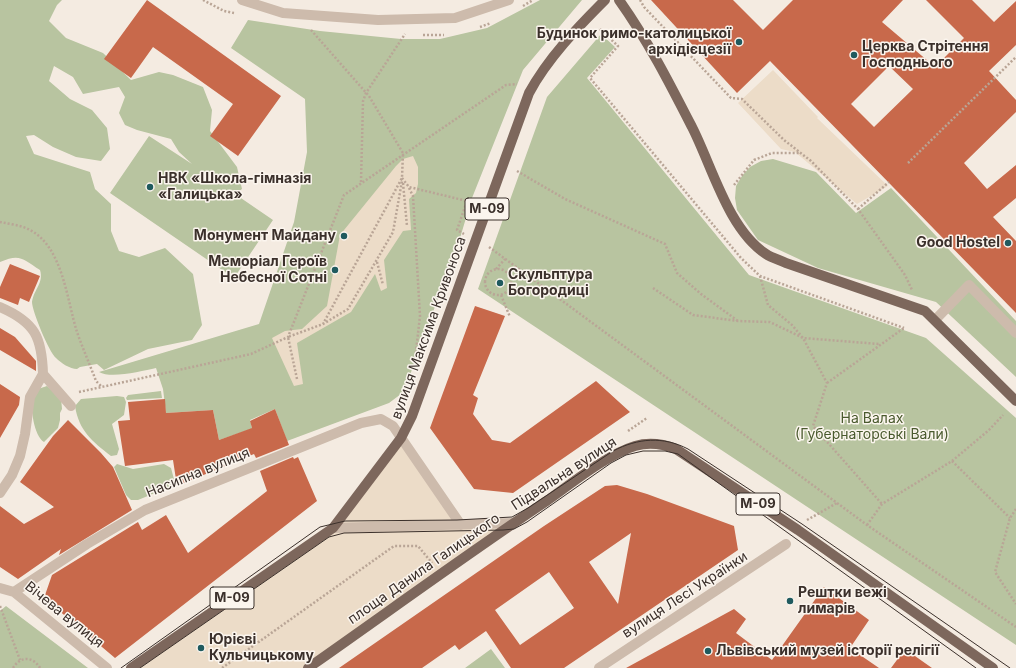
<!DOCTYPE html>
<html>
<head>
<meta charset="utf-8">
<style>
  body { margin:0 }
  canvas { display:block; background:#f4ebe1 }
</style>
</head>
<body>
<canvas width="1016" height="668"></canvas>
<script>
const ctx = document.querySelector('canvas').getContext('2d');
ctx.lineJoin = 'round';
function fillPath(path, color) {
  ctx.fillStyle = color;
  ctx.fill(path, 'evenodd');
}
function stroke(path, color, width, dash) {
  ctx.strokeStyle = color;
  ctx.lineWidth = width;
  ctx.lineCap = dash ? 'butt' : 'round';
  ctx.setLineDash(dash || []);
  ctx.stroke(path);
}
function label(font, color, halo, rows, align = 'center') {
  ctx.font = font + ' Inter,sans-serif';
  ctx.lineWidth = 3;
  ctx.setLineDash([]);
  ctx.textBaseline = 'middle';
  ctx.strokeStyle = halo;
  ctx.fillStyle = color;
  for (const [text, x, y, turn = 0] of rows) {
    ctx.save();
    ctx.translate(x, y);
    ctx.rotate((+turn || 0) * Math.PI / 180);
    ctx.textAlign = isNaN(turn) ? turn : align;
    if (halo) ctx.strokeText(text, 0, 0);
    ctx.fillText(text, 0, 0);
    ctx.restore();
  }
}
fillPath(new Path2D(`
  M0 0H62L57 5 49 21 66 38 103 53 131 80 159 72 173 75 203 87 212 110 210 131 237 167 242 189 235 194 273 220 234 278 110 193 149 136 192 164 179 152 171 139 137 130 125 125 119 113 125 97 119 87 83 94 73 77 54 66 49 81 70 99 92 110 107 128 110 149 101 161 76 157 53 147 34 135 26 136 34 154 90 172 95 189 111 204V231L119 251 139 257 165 248 193 274 202 325 192 340 148 349 104 370 97 364 80 367 77 369C70 369 61 363 56 358 49 352 32 311 32 302 34 289 44 283 40 270 23 259 20 253 0 262Z
  M540 0H582L523 70 472 198 460 238 410 375 401 394 389 403 287 441 275 409 250 420 252 428 251 429 219 440 213 410 166 413 163 389 156 368C142 371 111 379 99 372L259 324 294 222 307 152 305 99 231 48 248 20 320 31 401 39H440L487 28Z
  M601 34 615 47 587 78 749 275 926 338 1016 418V645L478 289 547 97Z
  M773 159 816 172 856 213 891 188 1016 321V377L936 302 818 268 758 240 737 210 735 198 736 186 742 176 750 167 761 161Z
  M47 386 61 398 62 409 60 413V420L58 428 44 442C34 436 30 408 33 397 34 394 37 391 38 389Z
  M161 391 162 398 127 400 126 398 128 395Z
  M117 396 124 397 126 402 124 415 112 424 119 449 117 455 111 456C92 441 79 431 75 406L81 399Z
  M117 464 133 469 164 464 171 468 175 483 172 486 138 500H131L126 495 114 467Z
  M6 606 88 668H0V611Z
  M491 649 505 668H465Z`), '#b8c4a0');
fillPath(new Path2D(`
  M773 70 818 117 817 118 888 186 857 204 795 152 781 149 738 103Z
  M413 156 418 167V184L416 193 409 199 411 230 403 231 384 260 387 288 381 291 375 274 351 312 297 343 303 384 294 386 272 338 285 331 302 329 327 306 340 235 396 166 403 159Z
  M401 438 457 520 513 523 308 668H131L333 528Z`), '#ecdcc8');
fillPath(new Path2D(`
  M147 0 281 96 238 156 210 136 233 104 153 47 131 78 104 59Z
  M651 0H733L763 30 793 0H903L882 22 935 67 964 38 926 0H972L994 22 1016 1V45L989 71 1016 100V112L964 163 987 189 1016 165V198L993 217 1016 241V313L770 61 737 93ZM889 66 913 89 874 127 851 104Z
  M10 264 40 276 29 302 20 298 18 305 0 298V287Z
  M475 306 505 316 473 395 478 398 473 414 492 440 510 443 596 381 630 412 513 493 474 489 430 428Z
  M0 328 15 337 36 361V371L0 350Z
  M0 384 20 397 19 405 0 438Z
  M165 399 166 413 213 410 219 440 252 428 250 421 275 409 289 445 256 458 254 454 177 486 173 460 125 466 118 421 130 420 128 402Z
  M68 420 101 453 113 467 132 510 59 555 61 549 18 579 0 567V506L24 524 54 507 20 482 53 436Z
  M293 457 294 459 298 457 317 501 115 658 44 598 52 575 138 522 142 530 166 515 188 553 267 491 260 471Z
  M617 485 647 494 734 526 738 550 564 668H511L486 631 459 650 455 645 422 668H339L544 526 605 486ZM631 533 618 604 589 562ZM549 572 574 608 520 645 495 610Z
  M824 587 869 620 850 648 879 668H626L734 609 746 619 736 633 772 660Z
  M905 649 932 668H891Z`), '#c8694b');
stroke(new Path2D(`
  M203 0 224 11 234 13
  M640 0 644 7 731 98 742 99 784 140 811 161 858 209 905 275 912 290
  M523 6 533 0
  M480 27 491 23
  M600 29 618 46 590 78 741 258 760 276 904 328
  M311 30 369 96 403 153 402 178 323 324
  M423 35H444
  M908 163 1016 57
  M517 171 565 199 665 244 677 273 701 294 738 321
  M402 178 409 187 467 201 457 230 464 234
  M361 182 363 101 366 93 405 34
  M403 183 407 226
  M734 185 754 160 772 153H800
  M409 188 413 196 420 316 415 360
  M858 209 889 182
  M0 222C9 224 21 225 30 230 63 247 67 301 77 332 83 349 90 365 96 381L102 387
  M489 247 867 525 1016 627
  M377 262 383 285
  M496 269 505 259
  M485 282a13 13 0 1 1 26 0a13 13 0 1 1-26 0Z
  M760 276 768 305 792 325 803 338 827 383 813 426 882 504
  M653 288 693 315 738 321 770 322 803 338 879 344
  M501 295 510 317
  M297 379 288 337 323 324 348 309 393 232 402 181
  M827 383 904 328
  M79 392 251 354 288 337 344 195 506 85 517 84
  M628 431 647 418
  M952 461 1010 518
  M1016 509 1010 518 995 572 1016 604
  M807 520 837 503
  M867 525 882 504 952 461 989 430 1003 415
  M0 606 20 660
  M13 668C20 656 33 656 40 668
  M222 668 394 546H418L432 563`), '#b9a596', 2.5, [2, 2]);
stroke(new Path2D(`
  M242 0 283 13 378 20 455 18 509 0
  M0 307C35 322 42 337 43 374L71 406
  M935 320 969 285 1016 333
  M0 493 12 475 20 456 25 434 30 397 43 374
  M333 528 513 523
  M0 588 14 592 107 668
  M14 592 87 544 145 510 361 423 381 419 393 426 461 525
  M599 668 786 544`), '#cdbbac', 10);
stroke(new Path2D(`
  M619 0C647 39 670 84 692 127 712 166 728 229 766 254 772 258 780 260 786 263L925 311 1016 401
  M131 668 333 528 401 438 412 416 529 93C548 58 577 28 605 0
  M308 668C388 612 467 554 548 500 572 483 608 454 635 446 649 442 663 444 676 449L798 530 993 668`), '#7d675c', 10);
stroke(new Path2D(`
  M121 668 320 527 345 521 457 520 512 517 528 508 613 451C638 438 663 436 688 449L802 524 1010 668
  M140 668 329 537 344 533 503 530 514 529 527 522 611 463 626 455 643 451H665L678 454 976 668`), '#3b302b', 1);
for (const [x, y, r, color] of [
  [739,42,4,"#1f5a5e"],
  [854,55,4,"#1f5a5e"],
  [150,187,4,"#1f5a5e"],
  [344,236,4,"#1f5a5e"],
  [1008,243,4,"#1f5a5e"],
  [335,270,4,"#1f5a5e"],
  [500,283,4,"#1f5a5e"],
  [790,601,4,"#1f5a5e"],
  [201,648,4,"#1f5a5e"],
  [708,651,4,"#1f5a5e"]
]) {
  const dot = new Path2D();
  dot.arc(x, y, r, 0, 2 * Math.PI);
  ctx.fillStyle = color;
  ctx.fill(dot);
  stroke(dot, '#fbf5ee', 1.5);
}
for (const [x, y, w] of [
  [487,209,44],
  [758,504,44],
  [232,598,44]
]) {
  const box = new Path2D();
  box.roundRect(x - w / 2, y - 11, w, 22, 3);
  ctx.fillStyle = '#fbf5ee';
  ctx.fill(box);
  stroke(box, '#3b302b', 1);
}
label('bold 13px', '#3b302b', null, [
  ["М-09",487,209],
  ["М-09",758,504],
  ["М-09",232,598]
]);
label('bold 14px', '#3b302b', '#fbf5ee', [
  ["Будинок римо-католицької",731,34,"right"],
  ["архідієцезії",731,50,"right"],
  ["Церква Стрітення",862,47],
  ["Господнього",862,63],
  ["НВК «Школа-гімназія",158,179],
  ["«Галицька»",158,195],
  ["Монумент Майдану",336,236,"right"],
  ["Good Hostel",1000,243,"right"],
  ["Меморіал Героїв",327,262,"right"],
  ["Небесної Сотні",327,278,"right"],
  ["Скульптура",508,275],
  ["Богородиці",508,291],
  ["Рештки вежі",798,593],
  ["лимарів",798,609],
  ["Юрієві",209,640],
  ["Кульчицькому",209,656],
  ["Львівський музей історії релігії",716,651]
], 'left');
label('14px', '#3b302b', '#fbf5ee', [
  ["вулиця Максима Кривоноса",429,328,-70],
  ["Насипна вулиця",198,473,-22],
  ["Підвальна вулиця",564,474,-33],
  ["площа Данила Галицького",424,569,-35],
  ["вулиця Лесі Українки",685,595,-33],
  ["Вічева вулиця",64,615,39]
]);
label('14px', '#4a5a2e', '#fbf5ee', [
  ["На Валах",872,419],
  ["(Губернаторські Вали)",872,435]
]);
</script>
</body>
</html>
